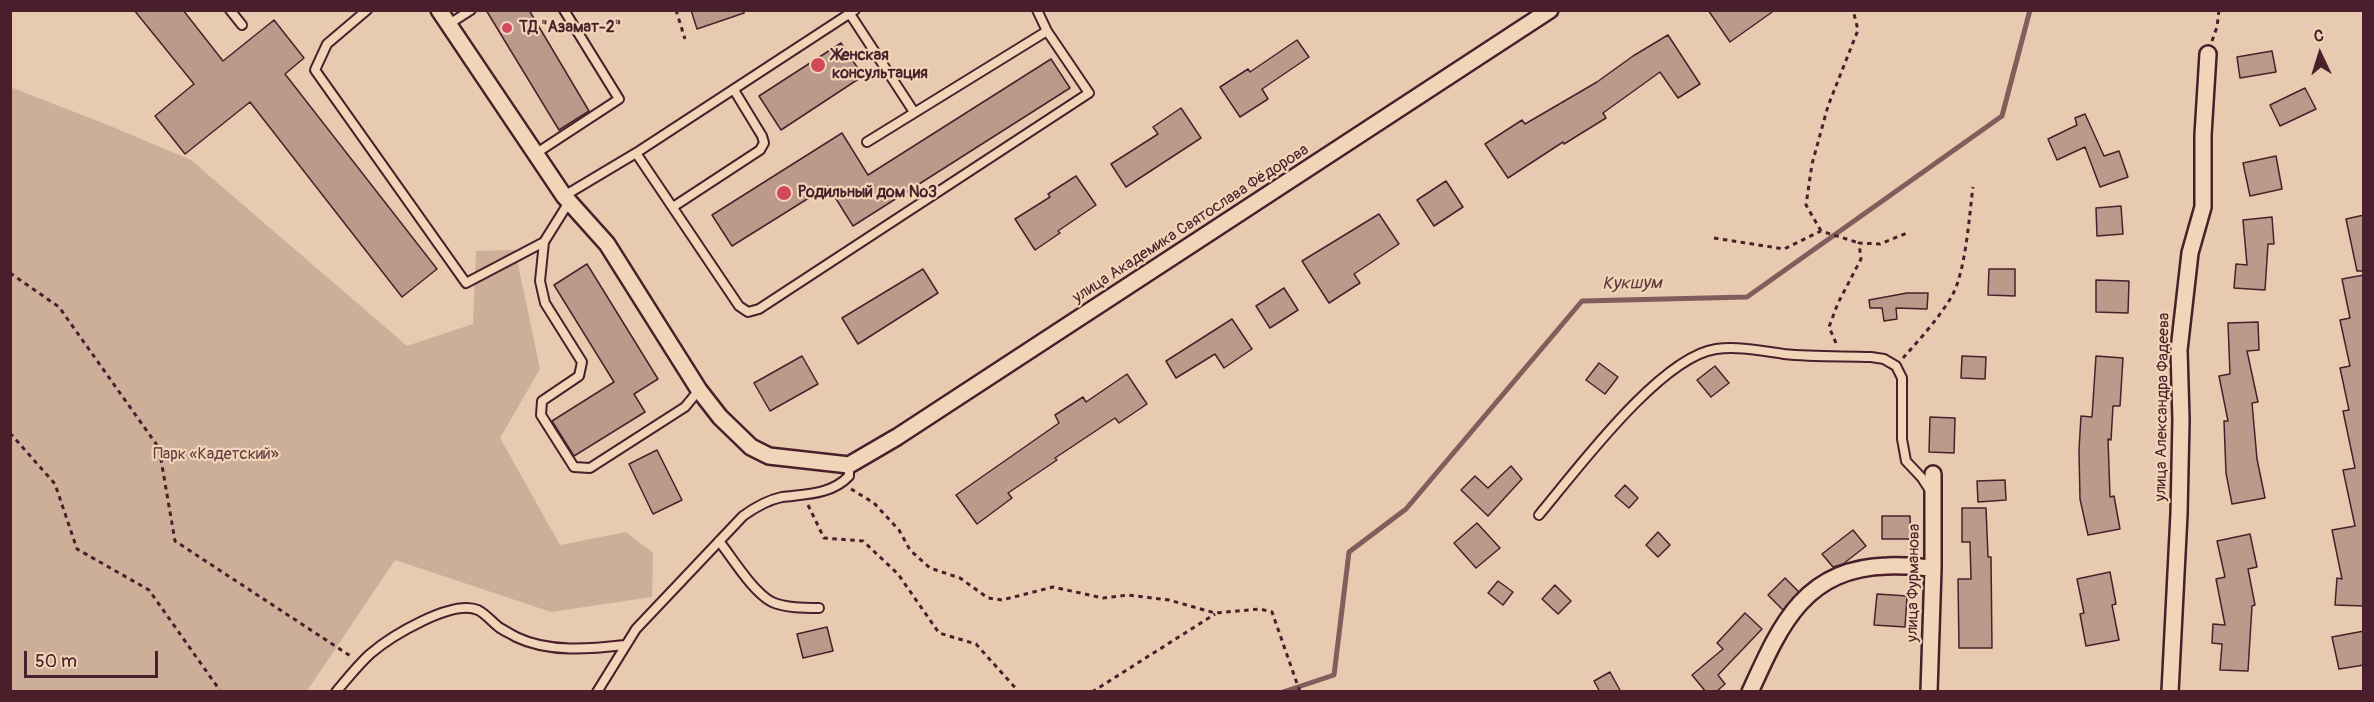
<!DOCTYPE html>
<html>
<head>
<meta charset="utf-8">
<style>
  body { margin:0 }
  #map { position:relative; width:2374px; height:702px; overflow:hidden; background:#e7cab0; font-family:Pangolin,sans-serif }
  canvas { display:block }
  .frame { position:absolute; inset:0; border:12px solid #4a1f2b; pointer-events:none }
  .north { position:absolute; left:2290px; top:24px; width:60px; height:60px; -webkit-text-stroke:4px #f1d5b8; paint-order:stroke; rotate:356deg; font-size:16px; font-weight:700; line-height:24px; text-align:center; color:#4a1f2b }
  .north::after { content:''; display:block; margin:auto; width:21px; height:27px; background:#4a1f2b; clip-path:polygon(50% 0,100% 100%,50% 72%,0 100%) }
  .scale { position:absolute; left:24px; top:651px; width:134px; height:27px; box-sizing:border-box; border:3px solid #4a1f2b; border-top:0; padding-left:8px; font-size:18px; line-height:21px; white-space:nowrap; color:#4a1f2b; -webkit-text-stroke:4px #f1d5b8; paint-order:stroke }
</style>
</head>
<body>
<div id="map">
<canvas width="2374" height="702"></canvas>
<div class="frame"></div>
<div class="north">С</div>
<div class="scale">50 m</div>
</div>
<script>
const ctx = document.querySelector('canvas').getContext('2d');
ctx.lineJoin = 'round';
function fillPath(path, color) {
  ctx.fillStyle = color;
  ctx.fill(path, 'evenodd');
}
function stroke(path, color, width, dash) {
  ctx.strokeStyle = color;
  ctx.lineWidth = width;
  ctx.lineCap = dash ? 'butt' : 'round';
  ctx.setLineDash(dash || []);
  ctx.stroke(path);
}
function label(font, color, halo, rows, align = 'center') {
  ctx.font = font + ' Pangolin,sans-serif';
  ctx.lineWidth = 4.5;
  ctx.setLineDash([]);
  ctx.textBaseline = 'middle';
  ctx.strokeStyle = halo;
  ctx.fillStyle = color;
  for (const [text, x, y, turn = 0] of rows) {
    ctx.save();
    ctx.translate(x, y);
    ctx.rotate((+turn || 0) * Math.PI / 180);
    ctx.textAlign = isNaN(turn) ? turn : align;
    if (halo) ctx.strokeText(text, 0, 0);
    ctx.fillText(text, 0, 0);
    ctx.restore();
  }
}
fillPath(new Path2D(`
  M10 87 108 125 191 160 407 346 473 324 476 251 515 250 540 369 500 438 560 545 626 532 653 553 652 597 551 612 395 560 307 691H11Z`), '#cdae99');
stroke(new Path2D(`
  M1283 692 1334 675 1349 552 1406 509 1582 301 1747 297 2002 116 2030 10`), '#825d5b', 5);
const building = new Path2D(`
  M134 10H183L223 61 274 20 304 58 285 74 437 269 402 297 250 102 185 154 155 116 194 84Z
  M486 10H529L589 111 559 130Z
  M691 10H744V13L697 29Z
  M1708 10H1775L1730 42Z
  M1668 35 1700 84 1678 98 1660 72 1603 113 1606 118 1564 144 1563 142 1508 178 1485 144 1522 120 1525 124 1597 82 1633 56Z
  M1297 40 1309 57 1262 89 1268 99 1240 117 1220 87 1248 69 1250 72Z
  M841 43 863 76 781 130 759 96Z
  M2272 51 2276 72 2240 78 2237 57Z
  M1051 59 1070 88 853 226 828 186 732 246 712 215 842 133 868 175Z
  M2305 88 2316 109 2280 126 2270 105Z
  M1181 108 1201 138 1126 187 1111 164 1158 134 1153 127Z
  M2085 114 2104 156 2119 151 2128 177 2100 187 2085 147 2057 160 2048 139 2077 125 2075 118Z
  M2276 156 2282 189 2250 196 2243 163Z
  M1076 176 1096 205 1058 231 1060 233 1035 250 1015 219 1050 197 1048 194Z
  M1446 181 1463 207 1434 226 1417 200Z
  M2121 206 2123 234 2097 236 2096 208Z
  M1379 214 1399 244 1354 274 1360 283 1329 303 1302 261Z
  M2364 215V271H2357L2346 219Z
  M2272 217 2274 244H2268L2265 290 2234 288 2236 264 2247 265 2243 220Z
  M587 264 658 379 634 394 645 412 574 456 552 421 614 382 554 285Z
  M923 269 938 293 858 344 842 318Z
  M1989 269H2015V296L1988 295Z
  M2364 275V606L2335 605 2337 578 2342 579 2332 530 2355 526 2343 470 2355 468 2343 411 2349 410 2340 368 2350 366 2340 320 2350 318 2342 279Z
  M2096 280 2129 281 2128 313 2096 312Z
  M1284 288 1298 310 1270 328 1256 306Z
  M1907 293H1928L1927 309 1896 308 1897 319 1884 321 1882 308H1870L1869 300Z
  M1232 319 1252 349 1224 368 1215 354 1176 378 1166 361Z
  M2258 322 2259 350 2247 351 2258 402 2252 403 2257 459 2265 498 2232 504 2226 473 2224 421H2228L2219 376 2230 374 2228 323Z
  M802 356 818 384 770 411 754 383Z
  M1962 356 1986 357 1985 379 1961 378Z
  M2096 356 2123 358 2120 406H2113L2111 440 2108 439 2110 497 2114 496 2120 529 2088 535 2080 499 2079 450 2081 416 2092 417Z
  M1599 363 1618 377 1605 394 1586 380Z
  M1715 366 1729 383 1711 397 1697 380Z
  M1127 374 1147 404 1119 423 1115 418 1055 458 1057 460 1008 493 1012 498 977 524 956 495 1059 423 1055 415 1083 397 1086 402Z
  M1930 417 1955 418 1954 453 1929 452Z
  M657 450 682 500 653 514 629 464Z
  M1511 466 1522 479 1488 516 1461 490 1475 476 1488 488Z
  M2005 480 2006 500 1978 502 1977 481Z
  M1625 485 1638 498 1629 508 1615 496Z
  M1962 508H1986L1988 557H1991L1992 648H1959L1958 579H1971L1970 542H1962Z
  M1882 516H1910L1911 539H1882Z
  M1477 523 1500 548 1476 568 1454 543Z
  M1853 530 1866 546 1843 564 1833 567 1822 554Z
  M1658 532 1670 545 1658 557 1646 545Z
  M2250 534 2257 567 2248 569 2255 605 2252 606 2248 671 2220 670 2222 644 2212 643 2213 624 2225 625 2216 579 2225 577 2217 541Z
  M2110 572 2116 604 2112 605 2119 640 2086 646 2080 614 2084 613 2077 579Z
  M1785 578 1799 592 1783 610 1768 595Z
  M1498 581 1513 592 1503 605 1488 593Z
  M1555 585 1571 601 1558 614 1542 599Z
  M1877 594 1907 596 1905 627 1874 625Z
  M1745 613 1762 629 1718 675 1725 684 1716 692H1706L1692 675 1723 649 1717 643Z
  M827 627 833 651 803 658 797 634Z
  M2364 631V665L2339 669 2332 637Z
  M1610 672 1621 692H1600L1594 681Z`);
fillPath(building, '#bc9a8b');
stroke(building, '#4a1f2b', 1.5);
const lane = new Path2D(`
  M230 10 242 25
  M367 10 327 44 315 70 466 283 544 242
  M850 14 914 112
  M449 24 471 10
  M867 142 1047 31
  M636 153 739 306 748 312 759 309 1089 93 1047 31 1037 10
  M535 154 619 99 564 10
  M564 196 636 153 855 10
  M569 202 544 242 540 281 545 303 582 362 579 376 542 401 541 415 574 467 590 468 685 407 699 390
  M673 207 760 150 764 143 762 136 734 90
  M1539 515C1576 471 1660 357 1716 349 1739 346 1762 351 1784 354 1813 357 1842 356 1871 357L1884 359 1896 366 1902 378V439L1906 461 1922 478 1931 492
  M719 541C733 559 753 592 772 602 786 608 804 608 819 608
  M336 692C347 679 358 665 370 654 391 636 452 599 478 610 486 614 493 623 500 628 505 631 511 634 516 637 549 653 590 649 625 645
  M597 692 636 629 743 516C754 508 768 500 782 497 805 494 831 495 849 476V465`);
const street = new Path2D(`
  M439 10 564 196 607 244 699 390 720 417 751 447 769 456 849 465 897 437 1550 10
  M1750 692C1780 626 1804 568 1887 566 1902 565 1918 567 1933 568
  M1929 692 1933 568V474
  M2170 692 2179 514 2181 420 2179 350 2190 253 2203 207V135L2208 54`);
stroke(lane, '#4a1f2b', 12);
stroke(street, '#4a1f2b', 20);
stroke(new Path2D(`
  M676 10 685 39
  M2212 41 2217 27 2219 10
  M1821 231 1806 205 1812 164 1828 106 1858 30 1853 10
  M1714 238 1784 249 1821 231 1859 243
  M10 273 59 307 159 448 175 541 352 657
  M1836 343 1829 327 1838 303 1861 259 1859 243 1880 244 1907 233
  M1903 358C1920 339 1939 318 1952 296 1966 270 1969 217 1973 187
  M10 433 55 484 77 549 149 590 221 692
  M851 489 874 503 899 530 910 550 930 568 960 578 988 598 1002 600 1053 587 1103 598 1128 595 1169 600 1215 613 1260 609 1272 612 1300 692
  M808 505 824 538 863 541 898 574 939 633 976 644 1019 692
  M1092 692 1215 614`), '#4a1f2b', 3, [4.5, 4.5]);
stroke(lane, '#f1d5b8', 8);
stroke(street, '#f1d5b8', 15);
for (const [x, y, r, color] of [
  [507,28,6,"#d1495b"],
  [818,65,8,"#d1495b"],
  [784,193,8,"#d1495b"]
]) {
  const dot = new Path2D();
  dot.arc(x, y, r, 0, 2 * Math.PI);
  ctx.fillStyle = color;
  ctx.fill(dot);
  stroke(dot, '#f1d5b8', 2);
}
label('bold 16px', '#4a1f2b', '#f1d5b8', [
  ["ТД \"Азамат-2\"",519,28],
  ["Женская",832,56],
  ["консультация",832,74],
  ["Родильный дом №3",798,193]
], 'left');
label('16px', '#4a1f2b', '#f1d5b8', [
  ["улица Академика Святослава Фёдорова",1191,224,-33],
  ["улица Александра Фадеева",2163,407,-89],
  ["улица Фурманова",1914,583,-89]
]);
label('16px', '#643c41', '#f1d5b8', [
  ["Парк «Кадетский»",216,455]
]);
label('italic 18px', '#62393f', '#f1d5b8', [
  ["Кукшум",1632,284,-1]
]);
</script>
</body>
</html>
